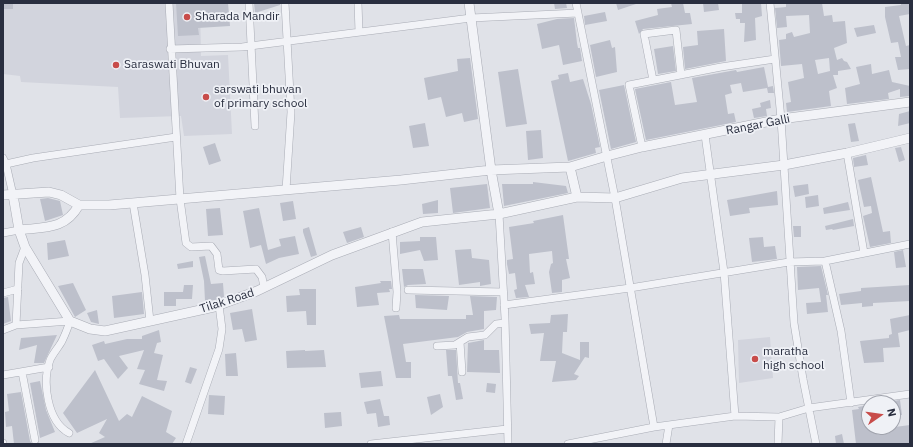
<!DOCTYPE html>
<html>
<head>
<meta charset="utf-8">
<style>
  body { margin:0 }
  #map { position:relative; width:913px; height:447px; overflow:hidden; background:#e0e2e8; font-family:"IBM Plex Sans",sans-serif }
  canvas { display:block }
  .frame { position:absolute; inset:0; border:4px solid #292e3f; pointer-events:none }
  .north { position:absolute; left:861px; top:395px; width:40px; height:40px; box-sizing:border-box; background:#eff1f6; border:1px solid #a0a3ad; border-radius:50%; rotate:77deg; font-size:11px; font-weight:700; line-height:16px; text-align:center; color:#292e3f }
  .north::after { content:''; display:block; margin:auto; width:14px; height:18px; background:#c84c4a; clip-path:polygon(50% 0,100% 100%,50% 72%,0 100%) }
</style>
</head>
<body>
<div id="map">
<canvas width="913" height="447"></canvas>
<div class="frame"></div>
<div class="north">N</div>
</div>
<script>
const ctx = document.querySelector('canvas').getContext('2d');
ctx.lineJoin = 'round';
function fillPath(path, color) {
  ctx.fillStyle = color;
  ctx.fill(path, 'evenodd');
}
function stroke(path, color, width, dash) {
  ctx.strokeStyle = color;
  ctx.lineWidth = width;
  ctx.lineCap = dash ? 'butt' : 'round';
  ctx.setLineDash(dash || []);
  ctx.stroke(path);
}
function label(font, color, halo, rows, align = 'center') {
  ctx.font = font + ' "IBM Plex Sans",sans-serif';
  ctx.lineWidth = 3.5;
  ctx.setLineDash([]);
  ctx.textBaseline = 'middle';
  ctx.strokeStyle = halo;
  ctx.fillStyle = color;
  for (const [text, x, y, turn = 0] of rows) {
    ctx.save();
    ctx.translate(x, y);
    ctx.rotate((+turn || 0) * Math.PI / 180);
    ctx.textAlign = isNaN(turn) ? turn : align;
    if (halo) ctx.strokeText(text, 0, 0);
    ctx.fillText(text, 0, 0);
    ctx.restore();
  }
}
fillPath(new Path2D(`
  M3 3H200L201 56 228 55 232 134 184 136 181 116 120 118 118 87 21 82 20 76 3 74Z
  M770 337 773 378 739 383 738 340Z`), '#d2d4dd');
fillPath(new Path2D(`
  M3 3H13V9H3Z
  M176 3H228L230 26 198 28 199 35 178 36Z
  M254 3H280V5L255 13Z
  M554 3H566L567 8 555 9Z
  M616 3H635L636 4 618 10Z
  M671 3H683L685 13H690L692 24 643 29 639 34 635 21 658 15 657 9 672 7Z
  M703 3H718L719 10 704 12Z
  M742 3H761L762 16 755 18 756 40 744 42 745 23H740V19H736L735 13H742Z
  M786 3H822L824 16 832 15 833 22 845 21 847 43 834 48 837 60 842 58 844 61 847 62 851 69 838 71V75H833L837 88 829 91 831 106 787 112 786 103 791 102 788 82 804 78 802 64 781 66 779 40 786 39V34L792 32 794 37 810 33 809 15 786 16 787 27 777 28 775 8 786 7ZM829 58 830 71 818 74 815 60Z
  M901 3H910V14L899 16 906 46 910 45V69L898 70 895 57H901L898 42 891 43 885 17V7L901 5Z
  M605 12 607 21 585 25 584 16Z
  M574 18 577 43 578 48H580L582 61 563 65 559 45 542 49 537 24 557 19Z
  M874 25 876 33 857 37 854 28Z
  M724 29 726 61 685 69 683 47 698 45 697 31Z
  M610 40 612 48 615 47 617 72 596 77 590 45Z
  M673 46 676 71 658 74 654 49Z
  M470 58 478 119 464 122 462 113 446 117 441 97 428 100 424 78 458 71 457 59Z
  M871 64 872 74 889 70 892 82 910 86V96L900 97V89L888 93 889 99 847 104 845 88 860 84 856 67Z
  M764 67 768 87 773 86 774 93H768L767 88 743 92 741 83 730 85 732 93 725 95 728 114 734 113 736 122 646 140 635 89 671 82 675 105 697 102 692 78 736 70 737 72Z
  M518 69 527 124 506 127 498 72Z
  M568 73 570 82 583 79 591 104 600 147 595 148 596 153 568 161 551 81 559 79 558 75Z
  M624 85 636 142 611 149 599 90Z
  M770 100 771 108 766 109 767 116 754 118 752 109 761 107 760 103Z
  M910 111V123L898 126 899 114Z
  M425 123 429 146 413 148 409 126Z
  M855 123 859 141 851 142 848 124Z
  M541 130 543 158 528 160 526 131Z
  M215 143 221 161 209 165 203 147Z
  M901 147 905 160 899 162 895 148Z
  M866 155 868 165 854 167 853 158Z
  M871 177 883 232 890 231 891 243 870 247 863 216 872 213 871 206 864 207 858 180Z
  M533 182 566 186 568 193 504 206 502 184H533Z
  M487 184 490 208 453 213 450 188Z
  M808 184 809 194 795 197 793 186Z
  M777 191 778 205 749 208 750 213 730 216 727 200Z
  M818 195 819 206 806 208 805 197Z
  M48 198 60 201 63 215 45 221 40 199Z
  M438 200V213L423 214 422 204Z
  M293 201 296 219 283 221 280 203Z
  M848 202 850 210 824 214 823 208Z
  M220 208 223 235 208 236 206 209Z
  M259 208 268 250 281 246 279 239 295 236 299 254 279 258 266 264 261 245 250 248 243 211Z
  M563 215 569 259H566L570 278 562 280V292L552 293 549 272 551 264 553 263 552 251 529 254 530 273 533 272 535 284 525 285 529 297 516 298 514 290 517 289 515 273 509 274 507 264V260L513 259 509 227 534 223 533 221Z
  M853 219 854 226 833 230 832 229 826 230 825 226Z
  M793 226H801V237H794Z
  M309 227 317 255 311 257 303 232V229Z
  M361 227 364 237 347 243 343 232Z
  M420 237H436L438 260 424 261 420 250 400 254V242L420 241Z
  M763 237 764 247 775 246 777 259 752 262 749 238Z
  M65 240 69 256 48 260 47 243Z
  M471 249 472 258 489 260 491 284 480 286V282L459 285 455 250Z
  M903 250 906 267 896 268 894 252Z
  M205 256 211 284 223 283 224 297 215 300 205 301 204 281 199 257Z
  M193 261V267L178 269 177 264Z
  M821 266 828 295H826L828 312 807 314 806 303 821 302 819 288 798 290 797 267Z
  M402 269H423L426 284 408 285 404 287Z
  M380 281H391L392 289H389L390 292 377 293 379 305 357 307 355 287 381 283Z
  M73 283 86 310 75 317 58 286Z
  M184 285H193L192 299H176V306H164V292H183Z
  M910 285V301L873 303V306L862 307V303L841 305 839 294 861 291V288Z
  M299 289H316V325H307L306 311 287 312 286 296 300 295Z
  M142 292 144 314 114 318 112 296Z
  M415 295 449 296 447 310 416 308Z
  M470 296 497 297 496 310 484 311V329L467 332 458 337 403 344 406 362H411V378H396L384 316 399 315 400 319H466V315H473Z
  M8 297 11 321 3 324V298Z
  M252 309 257 340 245 342 242 329 233 330 230 313Z
  M97 310 99 324 91 322 87 313Z
  M568 314 567 332H563L562 353 580 360V342H589V358L585 357 574 374 579 376 576 380 552 382 556 361H540L544 333 531 334 529 324 550 323 551 315Z
  M910 315V330L898 333 900 347 883 348 884 362 864 363 860 341 889 338V335L892 334 890 319Z
  M159 330 161 342 157 343 154 353 163 355 157 380 167 381 164 391 139 384 145 370 137 369 144 350 119 356 128 368 118 379 104 359 98 361 92 345 104 341 105 344 127 339H142V336Z
  M57 335 44 363H34L37 345 19 350 21 338Z
  M484 340V350H499L500 373 467 372 468 343Z
  M305 350V351L324 350 326 367 287 368 286 351Z
  M446 350H456L458 383H460L463 399 456 400 452 376H448Z
  M236 353 238 376H226L225 354Z
  M190 367 197 369 191 384 185 382Z
  M95 370 119 421 127 414 132 417 142 396 172 411 166 432 176 438 172 444H89L105 437 99 433 107 419 77 433 63 413Z
  M381 371 383 386 361 388 359 373Z
  M40 381 46 410 55 432 40 438 30 383Z
  M487 383 496 384 495 393 486 392Z
  M21 392 30 441 32 444H14L12 426 6 427 5 412 9 411 7 394Z
  M440 394 443 407 431 415 427 397Z
  M209 395 225 396 224 415 208 414Z
  M380 399 384 416H389L390 425 378 427 376 413 367 414 364 402Z
  M900 400 902 415 893 416V401Z
  M869 405V427H871L872 430 910 425V444H856L852 410 859 409 858 407Z
  M341 412 342 426 325 428 324 413Z
  M842 434 844 444H836L835 436Z`), '#bdc0cb');
const minor = new Path2D(`
  M169 3 180 199 186 243 191 247 211 246 217 254 219 270 223 271 256 269 262 277 264 287
  M249 3 255 126
  M285 3 291 112 286 190
  M358 3 359 32
  M576 3 615 198 654 427
  M770 3 781 119 794 323 803 379 816 444
  M170 49 242 47 471 18 578 13
  M653 80 644 34 676 30 681 75
  M705 135 724 272 735 416
  M642 147 629 85 721 67 775 59
  M847 153 864 253
  M3 158 6 164 13 195
  M6 164 33 158 176 137
  M133 203 145 275 150 321
  M499 214 505 318 508 444
  M392 232 397 292 396 308
  M3 233 19 230
  M825 261 841 331 851 403
  M408 290 503 292
  M3 293 18 289
  M504 305 630 288 789 262 825 261 910 244
  M16 325 19 263 25 247
  M3 330 16 325 70 321C68 327 65 335 62 341 59 347 53 353 50 360 42 382 47 421 69 433
  M460 342 462 372
  M437 346 455 345 468 337 485 335 496 324 505 323
  M22 372 35 440
  M3 375 49 367
  M3 443V444
  M186 444 219 349 222 329 219 305
  M371 444 507 429
  M568 444 654 427 735 416 779 417 809 408 910 394
  M666 444 669 425
  M778 444 779 417`);
const tertiary = new Path2D(`
  M469 3 491 170 499 214
  M570 167 577 197
  M3 195 49 192 61 195 79 205H109L401 180 491 170 570 167 607 156 642 147 781 119 910 102
  M13 195 19 230 25 247 70 321 90 329 105 331 214 307 257 291 332 255 422 222 499 214 577 197 615 198 682 178 784 165 847 153 910 138
  M19 230C45 227 65 230 79 205`);
stroke(minor, '#a9acb5', 8);
stroke(tertiary, '#a9acb5', 10);
stroke(minor, '#f2f3f7', 7);
stroke(tertiary, '#f2f3f7', 9);
for (const [x, y, r, color] of [
  [187,17,4,"#c84c4a"],
  [116,65,4,"#c84c4a"],
  [206,97,4,"#c84c4a"],
  [755,359,4,"#c84c4a"]
]) {
  const dot = new Path2D();
  dot.arc(x, y, r, 0, 2 * Math.PI);
  ctx.fillStyle = color;
  ctx.fill(dot);
  stroke(dot, '#eff1f6', 1.5);
}
label('12px', '#292e3f', '#eff1f6', [
  ["Sharada Mandir",195,17],
  ["Saraswati Bhuvan",124,65],
  ["sarswati bhuvan",214,90],
  ["of primary school",214,104],
  ["maratha",763,352],
  ["high school",763,366]
], 'left');
label('12px', '#292e3f', '#eff1f6', [
  ["Rangar Galli",758,125,-11],
  ["Tilak Road",227,301,-18]
]);
</script>
</body>
</html>
